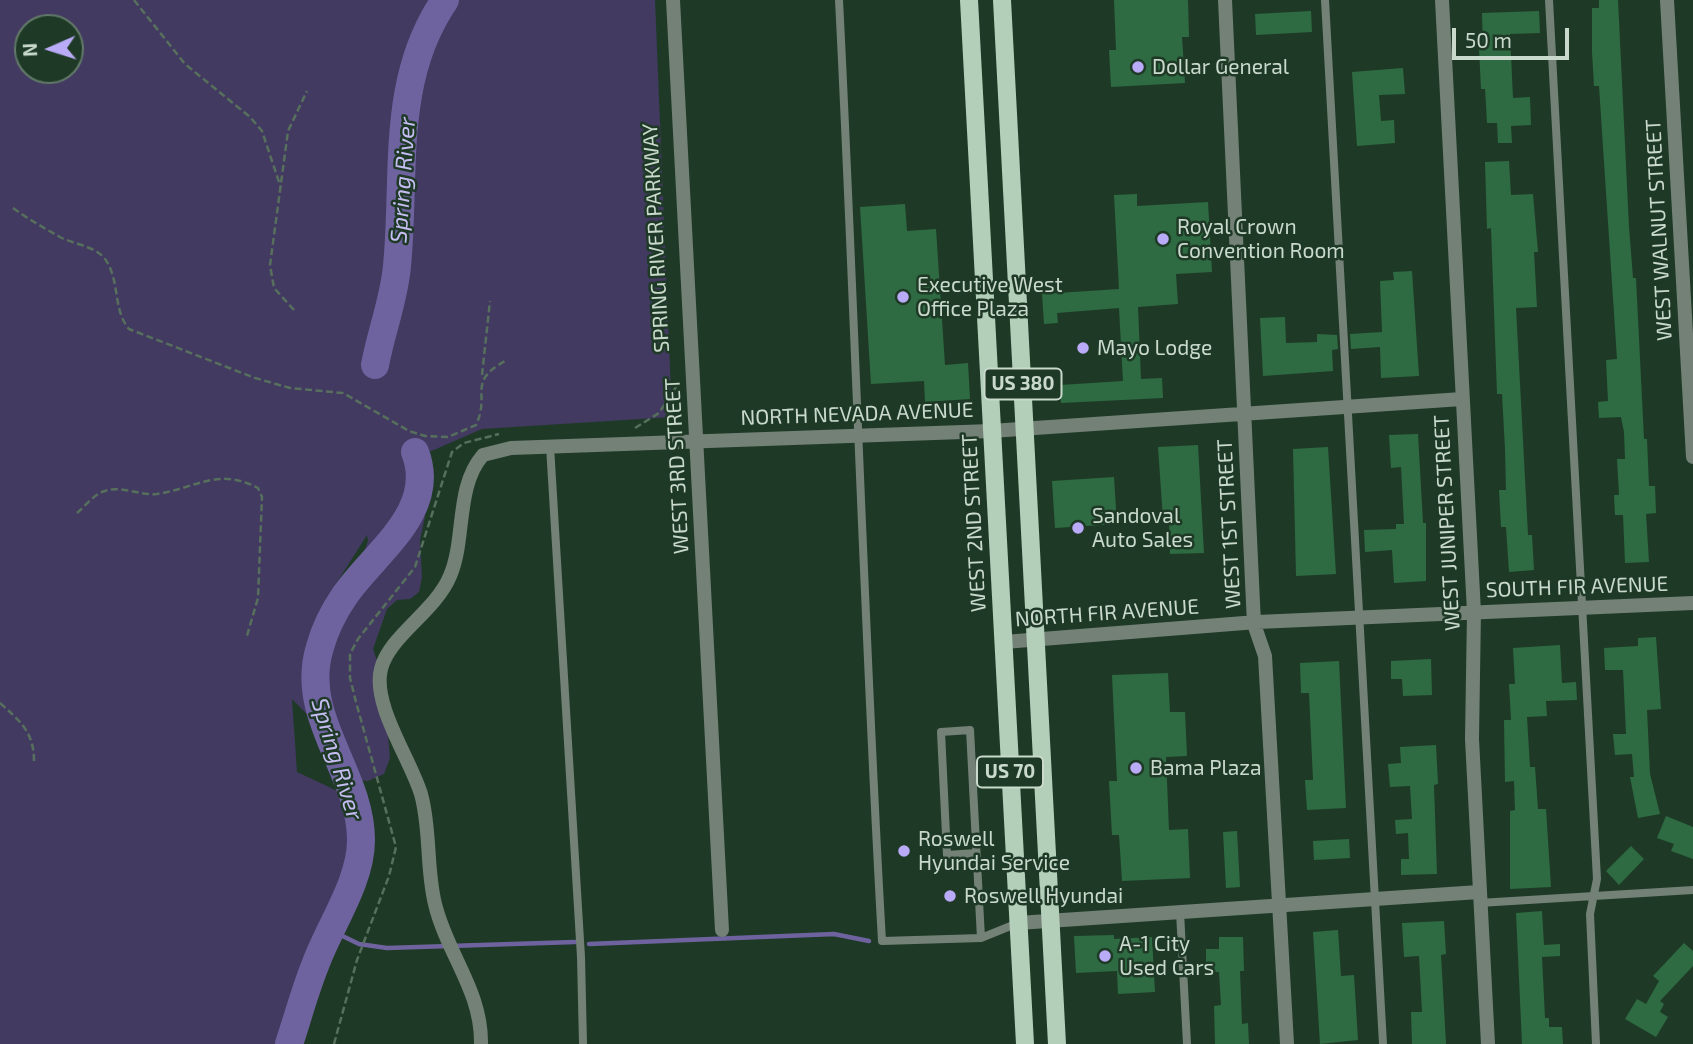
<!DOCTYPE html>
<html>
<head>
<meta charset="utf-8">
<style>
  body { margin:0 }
  #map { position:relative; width:1693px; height:1044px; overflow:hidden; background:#1e3a26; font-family:"Exo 2",sans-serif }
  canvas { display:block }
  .north { position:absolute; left:14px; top:14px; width:70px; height:70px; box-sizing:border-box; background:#1e3a26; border:2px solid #627a68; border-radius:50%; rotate:267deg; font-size:19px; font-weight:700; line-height:28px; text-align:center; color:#c9d9cc }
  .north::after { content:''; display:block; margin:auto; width:24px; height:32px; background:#b9abf7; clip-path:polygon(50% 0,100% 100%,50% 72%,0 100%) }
  .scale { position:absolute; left:1452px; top:28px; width:117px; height:32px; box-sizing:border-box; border:4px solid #c9d9cc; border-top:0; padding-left:9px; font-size:21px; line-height:24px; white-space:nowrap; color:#c9d9cc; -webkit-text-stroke:5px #1e3a26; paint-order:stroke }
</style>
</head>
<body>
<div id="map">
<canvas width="1693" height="1044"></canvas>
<div class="north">N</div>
<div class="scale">50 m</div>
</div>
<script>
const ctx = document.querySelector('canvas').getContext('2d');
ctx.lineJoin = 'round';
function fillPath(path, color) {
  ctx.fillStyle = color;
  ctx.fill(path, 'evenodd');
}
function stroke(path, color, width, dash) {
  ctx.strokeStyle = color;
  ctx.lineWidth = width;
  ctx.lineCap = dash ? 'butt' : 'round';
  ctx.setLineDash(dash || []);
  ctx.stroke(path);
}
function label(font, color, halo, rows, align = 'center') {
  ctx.font = font + ' "Exo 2",sans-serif';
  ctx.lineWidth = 5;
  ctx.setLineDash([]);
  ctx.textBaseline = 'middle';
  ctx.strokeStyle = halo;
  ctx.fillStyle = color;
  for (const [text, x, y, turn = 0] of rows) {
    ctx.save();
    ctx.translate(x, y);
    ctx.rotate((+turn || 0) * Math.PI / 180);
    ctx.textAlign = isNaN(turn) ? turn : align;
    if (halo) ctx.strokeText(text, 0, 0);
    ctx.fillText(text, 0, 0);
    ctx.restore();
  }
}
fillPath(new Path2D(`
  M0 0H655L672 417 482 429 427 453 410 476 412 494 422 505 425 517 420 540 422 577 419 592 410 599 397 600 387 609 373 649 383 677 390 758 384 774 368 781 356 780 341 749 292 699 297 772C311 779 327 785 340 793 372 814 376 867 353 894 342 907 325 910 318 926 312 938 312 955 307 968 299 993 286 1018 281 1044H0ZM28 28H70V70H28ZM367 535 368 541C360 563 348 592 325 601Z`), '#423a60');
stroke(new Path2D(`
  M330 930 359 944 387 948 575 942
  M589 944 834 934 869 941`), '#6f639f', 4.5);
stroke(new Path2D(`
  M375 365C381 332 394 300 397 266 406 174 390 80 445 0
  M289 1044C298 1017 305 990 316 963 330 925 361 882 361 840 361 772 298 717 320 647 325 629 334 611 345 595 375 552 438 511 415 452`), '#6f639f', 28);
fillPath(new Path2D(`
  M1114 0H1188L1189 37H1182L1185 83 1111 87 1109 50H1116Z
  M1599 0H1618L1629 227 1633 278H1636L1644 439H1647L1649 486H1655L1656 513 1646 514 1649 562 1625 563 1623 515H1615L1614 495H1619L1617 459H1625L1624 432 1621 417 1599 418 1598 402 1608 401 1606 360 1617 359 1599 86H1594L1592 52V8H1599Z
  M1311 11 1312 32 1256 35 1255 14Z
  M1539 11 1540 33 1510 34 1513 98 1530 97 1531 125 1511 126 1512 143H1498L1497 123H1487L1485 89H1481L1479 49H1483L1482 13Z
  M1403 68 1405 94 1379 95 1381 121 1394 120 1395 143 1357 146 1352 72Z
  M1509 161 1511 195 1533 194 1538 252H1534L1537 307 1516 308 1528 535H1532L1534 570 1509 572 1506 527H1501L1499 490H1506L1505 449 1502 394H1497L1491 228 1487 229 1485 162Z
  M1137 194V206L1208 202 1212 272 1176 274 1178 304 1138 307 1141 379 1162 378 1163 398 1061 403 1060 385 1123 381 1119 308 1057 313 1058 323 1044 324 1042 294 1119 289 1114 195Z
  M905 204 907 231 936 229 945 365 968 363 970 399 925 402 924 381 871 384 860 207Z
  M1412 271 1419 376 1381 378 1380 347 1351 349 1350 334 1382 332 1380 281 1394 280 1393 272Z
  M1285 317 1286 343 1317 342V334L1337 335 1338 349 1332 350 1333 371 1263 376 1260 318Z
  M1418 434 1423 523H1426V581L1394 583 1392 550 1365 552 1364 530 1396 529V524H1404L1401 467 1391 468 1389 435Z
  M1198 445 1204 553 1170 554 1169 519H1163L1158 447Z
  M1328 447 1336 574 1296 576 1293 449Z
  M1114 477 1117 524 1055 528 1052 481Z
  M1656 637 1661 709 1647 710 1650 774 1660 814 1638 818 1630 777H1634L1632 754 1615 755 1613 734H1626L1623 670H1605L1604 648 1638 646V638Z
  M1560 645 1562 683 1576 682 1577 700 1546 701 1547 716 1527 717 1530 767H1535L1538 809H1546L1551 887 1510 889V811L1515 810 1514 781 1505 782 1504 720H1511L1509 684H1515L1513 648Z
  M1431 659 1432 695 1403 696 1402 679H1391V661Z
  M1339 661 1346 808 1307 810 1305 780H1313L1309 693H1301L1300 663Z
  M1168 673 1170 712H1185L1187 756 1166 757 1169 830 1188 829 1190 878 1122 881 1119 835H1112L1109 781H1117L1112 675Z
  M1436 745 1438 784 1434 785 1437 874 1401 875V859H1409L1408 833 1396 834 1395 820 1412 819 1410 786 1390 787 1388 764 1401 763 1400 747Z
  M1666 816 1693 827V859L1671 851 1674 844 1657 838Z
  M1237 831 1240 887 1226 888 1223 832Z
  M1349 839 1350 858 1314 860 1313 841Z
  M1631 846 1644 859 1619 885 1606 871Z
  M1542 911 1544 945 1560 944V956L1542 957 1545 1018H1549V1027H1562L1563 1044H1522L1516 913Z
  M1444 921 1446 954 1441 955 1446 1044H1412L1411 1012H1422L1419 956 1404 957 1402 923Z
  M1338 930 1341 976 1354 975 1358 1040 1320 1044 1313 932Z
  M1114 935V939L1152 937 1155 992 1118 994 1117 971 1076 973 1074 936Z
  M1219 937H1243L1244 971H1240L1242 1024 1248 1023 1249 1044H1215L1214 1006 1221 1005 1219 972H1206V949H1219Z
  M1684 943 1693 951V966L1660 1001 1664 1004 1660 1012 1668 1017 1656 1037 1625 1019 1637 999 1646 1004 1659 981 1653 976Z`), '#2e6b42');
stroke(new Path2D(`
  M134 0 185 64 250 117 262 131 281 188
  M13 208C28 219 44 228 60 237 75 245 98 246 107 262 120 284 113 310 129 329L255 378 290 388 343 393 409 431 425 436 448 437 476 425C491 393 466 383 505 361
  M294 310 274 288 270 265 288 131 307 91
  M482 375 490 301
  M635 428 659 413 678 384
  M77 513C85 506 93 496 102 492 120 484 139 496 157 494 196 488 219 467 258 488L262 497 258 598 246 639
  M0 703C20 721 34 732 34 761
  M334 1044 357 960 389 876 396 847 356 702 350 678V654L358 639 415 567 452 452 464 443 499 434`), '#576f5d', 2.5, [7, 3.5]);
stroke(new Path2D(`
  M839 0C855 314 864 627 882 941L981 938
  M1325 0 1383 1044
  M1549 0 1597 879 1590 914 1596 1044
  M550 446 581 957 583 1044
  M976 853 947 855 941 732 970 730 981 938 1018 923
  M1479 903 1693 890
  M1180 912 1187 1044`), '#748177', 8);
stroke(new Path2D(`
  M673 0 722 930
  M1225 0 1254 624 1265 656 1287 1044
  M1442 0 1474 612 1472 739 1488 1044
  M1667 0 1693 457
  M1004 642 1257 622 1693 603
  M1018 923 1479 892
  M481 1044C482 991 447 954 435 904 426 868 431 830 421 794 410 758 372 705 381 669 389 636 435 612 450 576 466 539 455 487 483 455L511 448 991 431 1462 399`), '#748177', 14);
stroke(new Path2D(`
  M969 0 1025 1044
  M1002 0 1057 1044`), '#b3cfba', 18);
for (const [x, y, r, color] of [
  [1138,67,7,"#b9abf7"],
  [1163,239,7,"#b9abf7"],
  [903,297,7,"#b9abf7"],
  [1083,348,7,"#b9abf7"],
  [1078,528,7,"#b9abf7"],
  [1136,768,7,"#b9abf7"],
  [904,851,7,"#b9abf7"],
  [950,896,7,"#b9abf7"],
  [1105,956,7,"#b9abf7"]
]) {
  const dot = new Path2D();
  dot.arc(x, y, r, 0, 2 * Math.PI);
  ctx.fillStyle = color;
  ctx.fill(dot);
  stroke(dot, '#1e3a26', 2.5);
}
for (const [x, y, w] of [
  [1023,384,77],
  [1010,772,66]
]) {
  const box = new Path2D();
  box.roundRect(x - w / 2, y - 15.5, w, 31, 5);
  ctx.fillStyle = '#1e3a26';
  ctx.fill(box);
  stroke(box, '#c9d9cc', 2);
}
label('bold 19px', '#c9d9cc', null, [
  ["US 380",1023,384],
  ["US 70",1010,772]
]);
label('21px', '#c9d9cc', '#1e3a26', [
  ["Dollar General",1152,67],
  ["Royal Crown",1177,227],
  ["Convention Room",1177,251],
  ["Executive West",917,285],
  ["Office Plaza",917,309],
  ["Mayo Lodge",1097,348],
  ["Sandoval",1092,516],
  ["Auto Sales",1092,540],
  ["Bama Plaza",1150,768],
  ["Roswell",918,839],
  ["Hyundai Service",918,863],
  ["Roswell Hyundai",964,896],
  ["A-1 City",1119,944],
  ["Used Cars",1119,968]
], 'left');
label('21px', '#c9d9cc', '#1e3a26', [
  ["WEST WALNUT STREET",1659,230,-93],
  ["SPRING RIVER PARKWAY",656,238,-93],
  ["NORTH NEVADA AVENUE",857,414,-2],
  ["WEST 3RD STREET",677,466,-93],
  ["WEST 2ND STREET",974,523,-93],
  ["WEST JUNIPER STREET",1447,523,-93],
  ["WEST 1ST STREET",1229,524,-93],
  ["SOUTH FIR AVENUE",1577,587,-2],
  ["NORTH FIR AVENUE",1107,613,-4]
]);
label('italic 23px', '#c6bdf2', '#1e3a26', [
  ["Spring River",403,180,-86],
  ["Spring River",337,759,73]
]);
</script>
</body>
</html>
